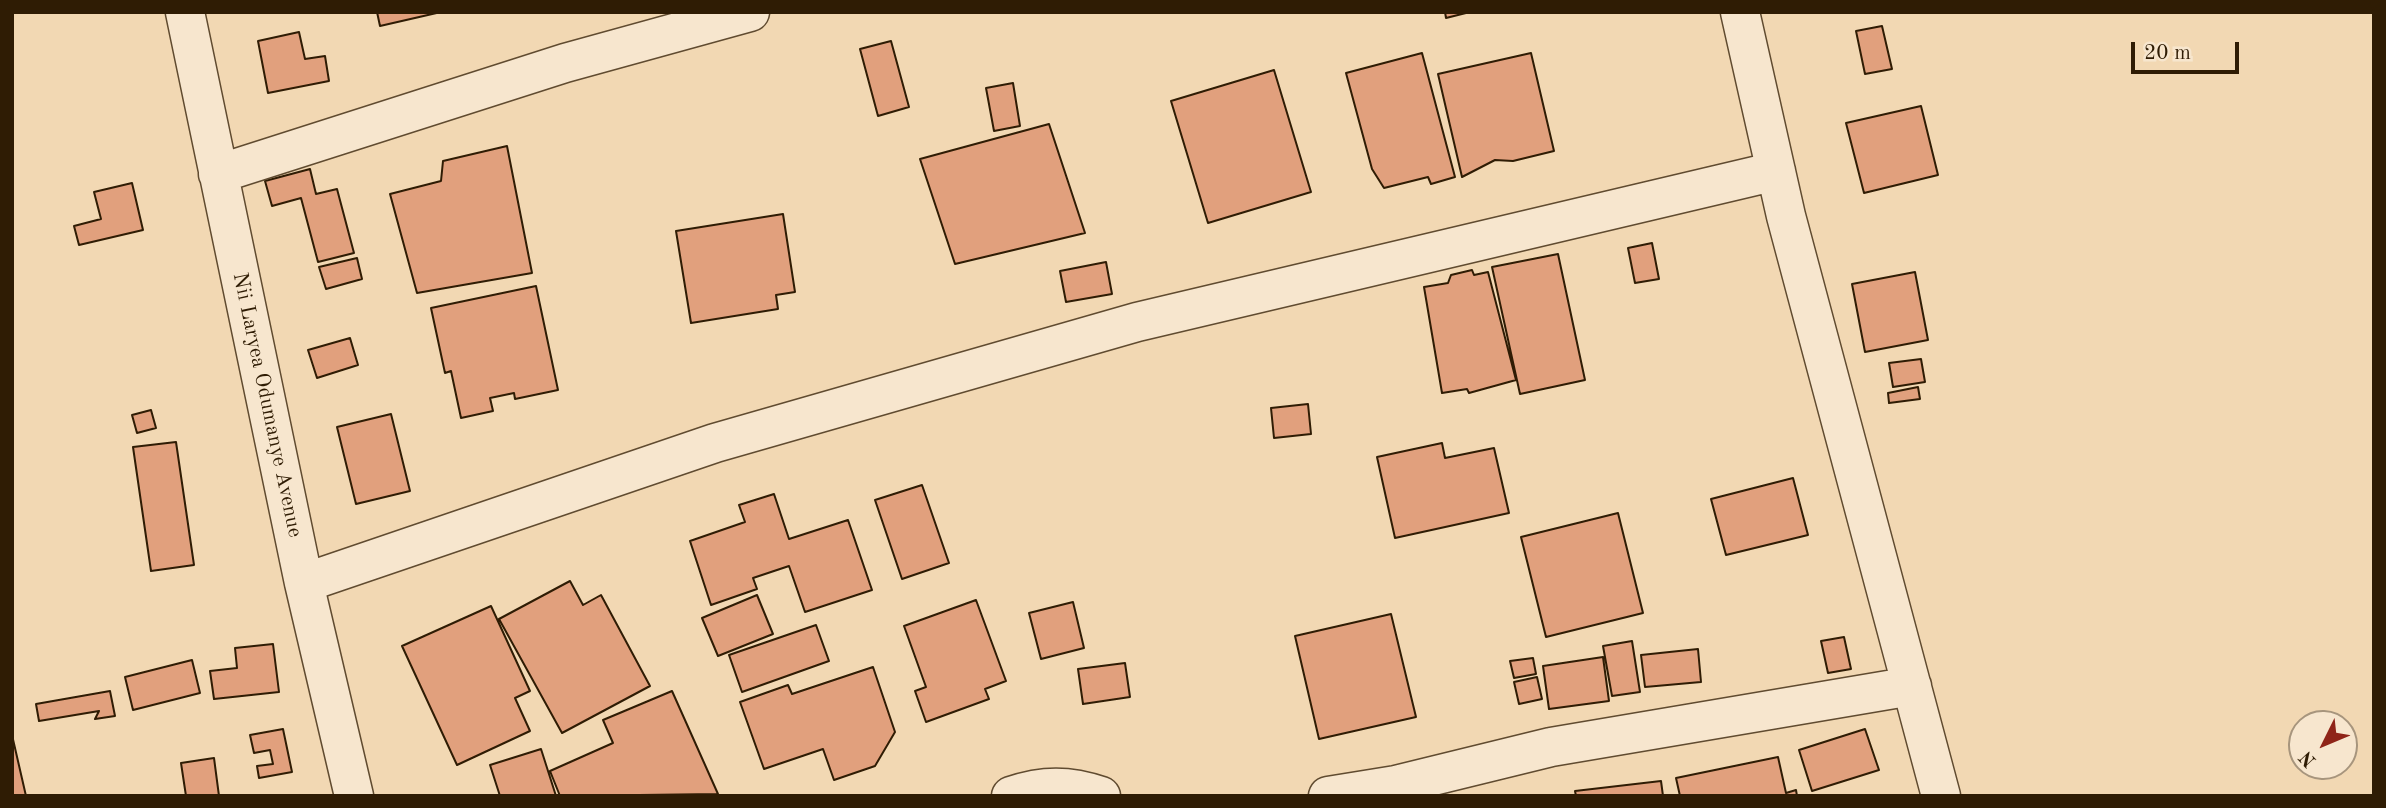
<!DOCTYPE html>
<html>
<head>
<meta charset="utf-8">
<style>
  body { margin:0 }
  #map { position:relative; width:2386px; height:808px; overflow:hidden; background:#f2d8b3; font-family:"Old Standard TT",serif }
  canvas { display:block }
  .frame { position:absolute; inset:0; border:14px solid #2f1c04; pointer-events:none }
  .north { position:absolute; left:2288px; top:710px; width:70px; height:70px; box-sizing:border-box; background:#f7e6ce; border:2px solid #a7957d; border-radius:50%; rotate:227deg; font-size:19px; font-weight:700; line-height:28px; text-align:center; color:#2f1c04 }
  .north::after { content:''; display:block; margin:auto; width:24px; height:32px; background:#8f2418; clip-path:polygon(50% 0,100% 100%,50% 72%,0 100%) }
  .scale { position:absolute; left:2131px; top:42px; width:108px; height:32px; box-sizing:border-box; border:4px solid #2f1c04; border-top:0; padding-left:9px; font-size:21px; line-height:24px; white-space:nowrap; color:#2f1c04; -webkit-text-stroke:5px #f7e6ce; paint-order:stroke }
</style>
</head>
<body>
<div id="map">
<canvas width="2386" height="808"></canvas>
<div class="frame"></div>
<div class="north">N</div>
<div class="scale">20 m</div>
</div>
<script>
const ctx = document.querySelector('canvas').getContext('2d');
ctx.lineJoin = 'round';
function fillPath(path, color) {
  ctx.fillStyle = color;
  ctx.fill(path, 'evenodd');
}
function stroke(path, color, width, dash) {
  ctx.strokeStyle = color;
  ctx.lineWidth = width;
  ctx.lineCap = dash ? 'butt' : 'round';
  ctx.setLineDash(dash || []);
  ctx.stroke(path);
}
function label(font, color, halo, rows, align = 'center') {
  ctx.font = font + ' "Old Standard TT",serif';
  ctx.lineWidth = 7;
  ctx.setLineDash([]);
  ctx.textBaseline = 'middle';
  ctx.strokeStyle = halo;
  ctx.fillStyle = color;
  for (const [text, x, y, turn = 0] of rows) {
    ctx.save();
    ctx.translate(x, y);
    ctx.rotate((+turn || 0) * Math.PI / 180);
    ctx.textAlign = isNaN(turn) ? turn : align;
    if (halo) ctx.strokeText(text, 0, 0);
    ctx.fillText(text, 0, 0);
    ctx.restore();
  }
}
const building = new Path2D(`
  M377 12H441L380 26Z
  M1445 12H1470L1446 18Z
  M1882 26 1892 69 1865 74 1856 31Z
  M299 32 305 59 325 56 329 81 268 93 258 41Z
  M891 41 909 107 878 116 860 49Z
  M1422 53 1455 177 1431 184 1428 177 1384 188 1372 169 1346 73Z
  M1531 53 1554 151 1513 161 1495 160 1462 177 1438 74Z
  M1274 70 1311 192 1208 223 1171 101Z
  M1013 83 1020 126 994 131 986 88Z
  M1921 106 1938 175 1864 193 1846 123Z
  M1049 124 1085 233 955 264 920 159Z
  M507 146 532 273 417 293 390 194 441 181 443 161Z
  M310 169 316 194 337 189 354 253 318 262 301 198 272 206 265 181Z
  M132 183 143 230 79 245 74 226 101 219 94 192Z
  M783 214 795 292 776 295 778 309 691 323 676 231Z
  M1652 243 1659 279 1635 283 1628 248Z
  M1558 254 1585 380 1520 394 1492 267Z
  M357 258 362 279 326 289 319 267Z
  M1106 262 1112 294 1066 302 1060 271Z
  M1472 270 1474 275 1488 272 1516 380 1469 393 1467 389 1442 393 1424 287 1448 283 1451 275Z
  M1915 272 1928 340 1865 352 1852 284Z
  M536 286 558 390 515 399 514 393 490 398 493 411 461 418 451 371 445 373 431 308Z
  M350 338 358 365 317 378 308 350Z
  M1921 359 1925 382 1893 387 1889 363Z
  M1918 387 1920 399 1889 403 1888 393Z
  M1308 404 1311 434 1274 438 1271 408Z
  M151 410 156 428 137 433 132 415Z
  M391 414 410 491 356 504 337 427Z
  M176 442 194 565 151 571 133 447Z
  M1442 443 1445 458 1494 448 1509 513 1395 538 1377 457Z
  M1793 478 1808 535 1726 555 1711 499Z
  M922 485 949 563 902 579 875 500Z
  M774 494 789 539 848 520 872 590 805 612 789 566 753 578 757 589 711 605 690 541 745 522 739 505Z
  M1618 513 1643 613 1546 637 1521 537Z
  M570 581 583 605 601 595 650 686 562 733 499 619Z
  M757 595 773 634 718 656 702 618Z
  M976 600 1006 681 985 689 989 699 926 722 915 691 926 687 904 626Z
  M1073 602 1084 648 1041 659 1029 613Z
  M491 606 530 691 515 698 530 731 457 765 402 646Z
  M1391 614 1416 717 1319 739 1295 636Z
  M816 625 829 661 742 692 729 655Z
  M1844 637 1851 669 1828 673 1821 641Z
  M1632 641 1640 692 1612 696 1603 646Z
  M273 644 279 692 214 699 210 671 237 668 235 648Z
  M1698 649 1701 682 1645 687 1641 655Z
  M1603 657 1609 701 1549 709 1543 666Z
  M1533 658 1536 674 1514 678 1510 661Z
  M192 660 200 693 133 710 125 677Z
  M1125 663 1130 697 1083 704 1078 669Z
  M873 667 895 732 875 766 834 780 823 749 764 769 740 702 788 685 792 694Z
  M1537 677 1542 699 1519 704 1514 682Z
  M110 691 115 716 95 719 99 711 39 721 36 704Z
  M672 691 718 794 560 796 550 771 613 743 603 720Z
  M283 729 292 772 259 778 257 766 273 764 270 750 254 753 250 735Z
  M1865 729 1879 770 1812 791 1799 750Z
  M12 735 26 796H12Z
  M541 749 556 796H500L490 765Z
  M1778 757 1786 793 1796 790 1797 796H1680L1676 778Z
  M214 758 219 796H186L181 763Z
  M1661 781 1663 796H1576L1575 791Z`);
fillPath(building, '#e1a07d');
stroke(building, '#2f1c04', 2);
const minor = new Path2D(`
  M185 12 304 583 354 796
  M1740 12 1786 216 1941 796
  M218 174 565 63 750 12
  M304 583 715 443 1137 322 1776 171
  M1011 796C1043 785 1069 785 1101 796
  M1328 796 1396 785 1551 747 1912 686`);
stroke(minor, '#604b30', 41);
stroke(minor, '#f7e6ce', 38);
label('21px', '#2f1c04', '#f7e6ce', [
  ["Nii Laryea Odumanye Avenue",267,405,78]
]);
</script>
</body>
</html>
